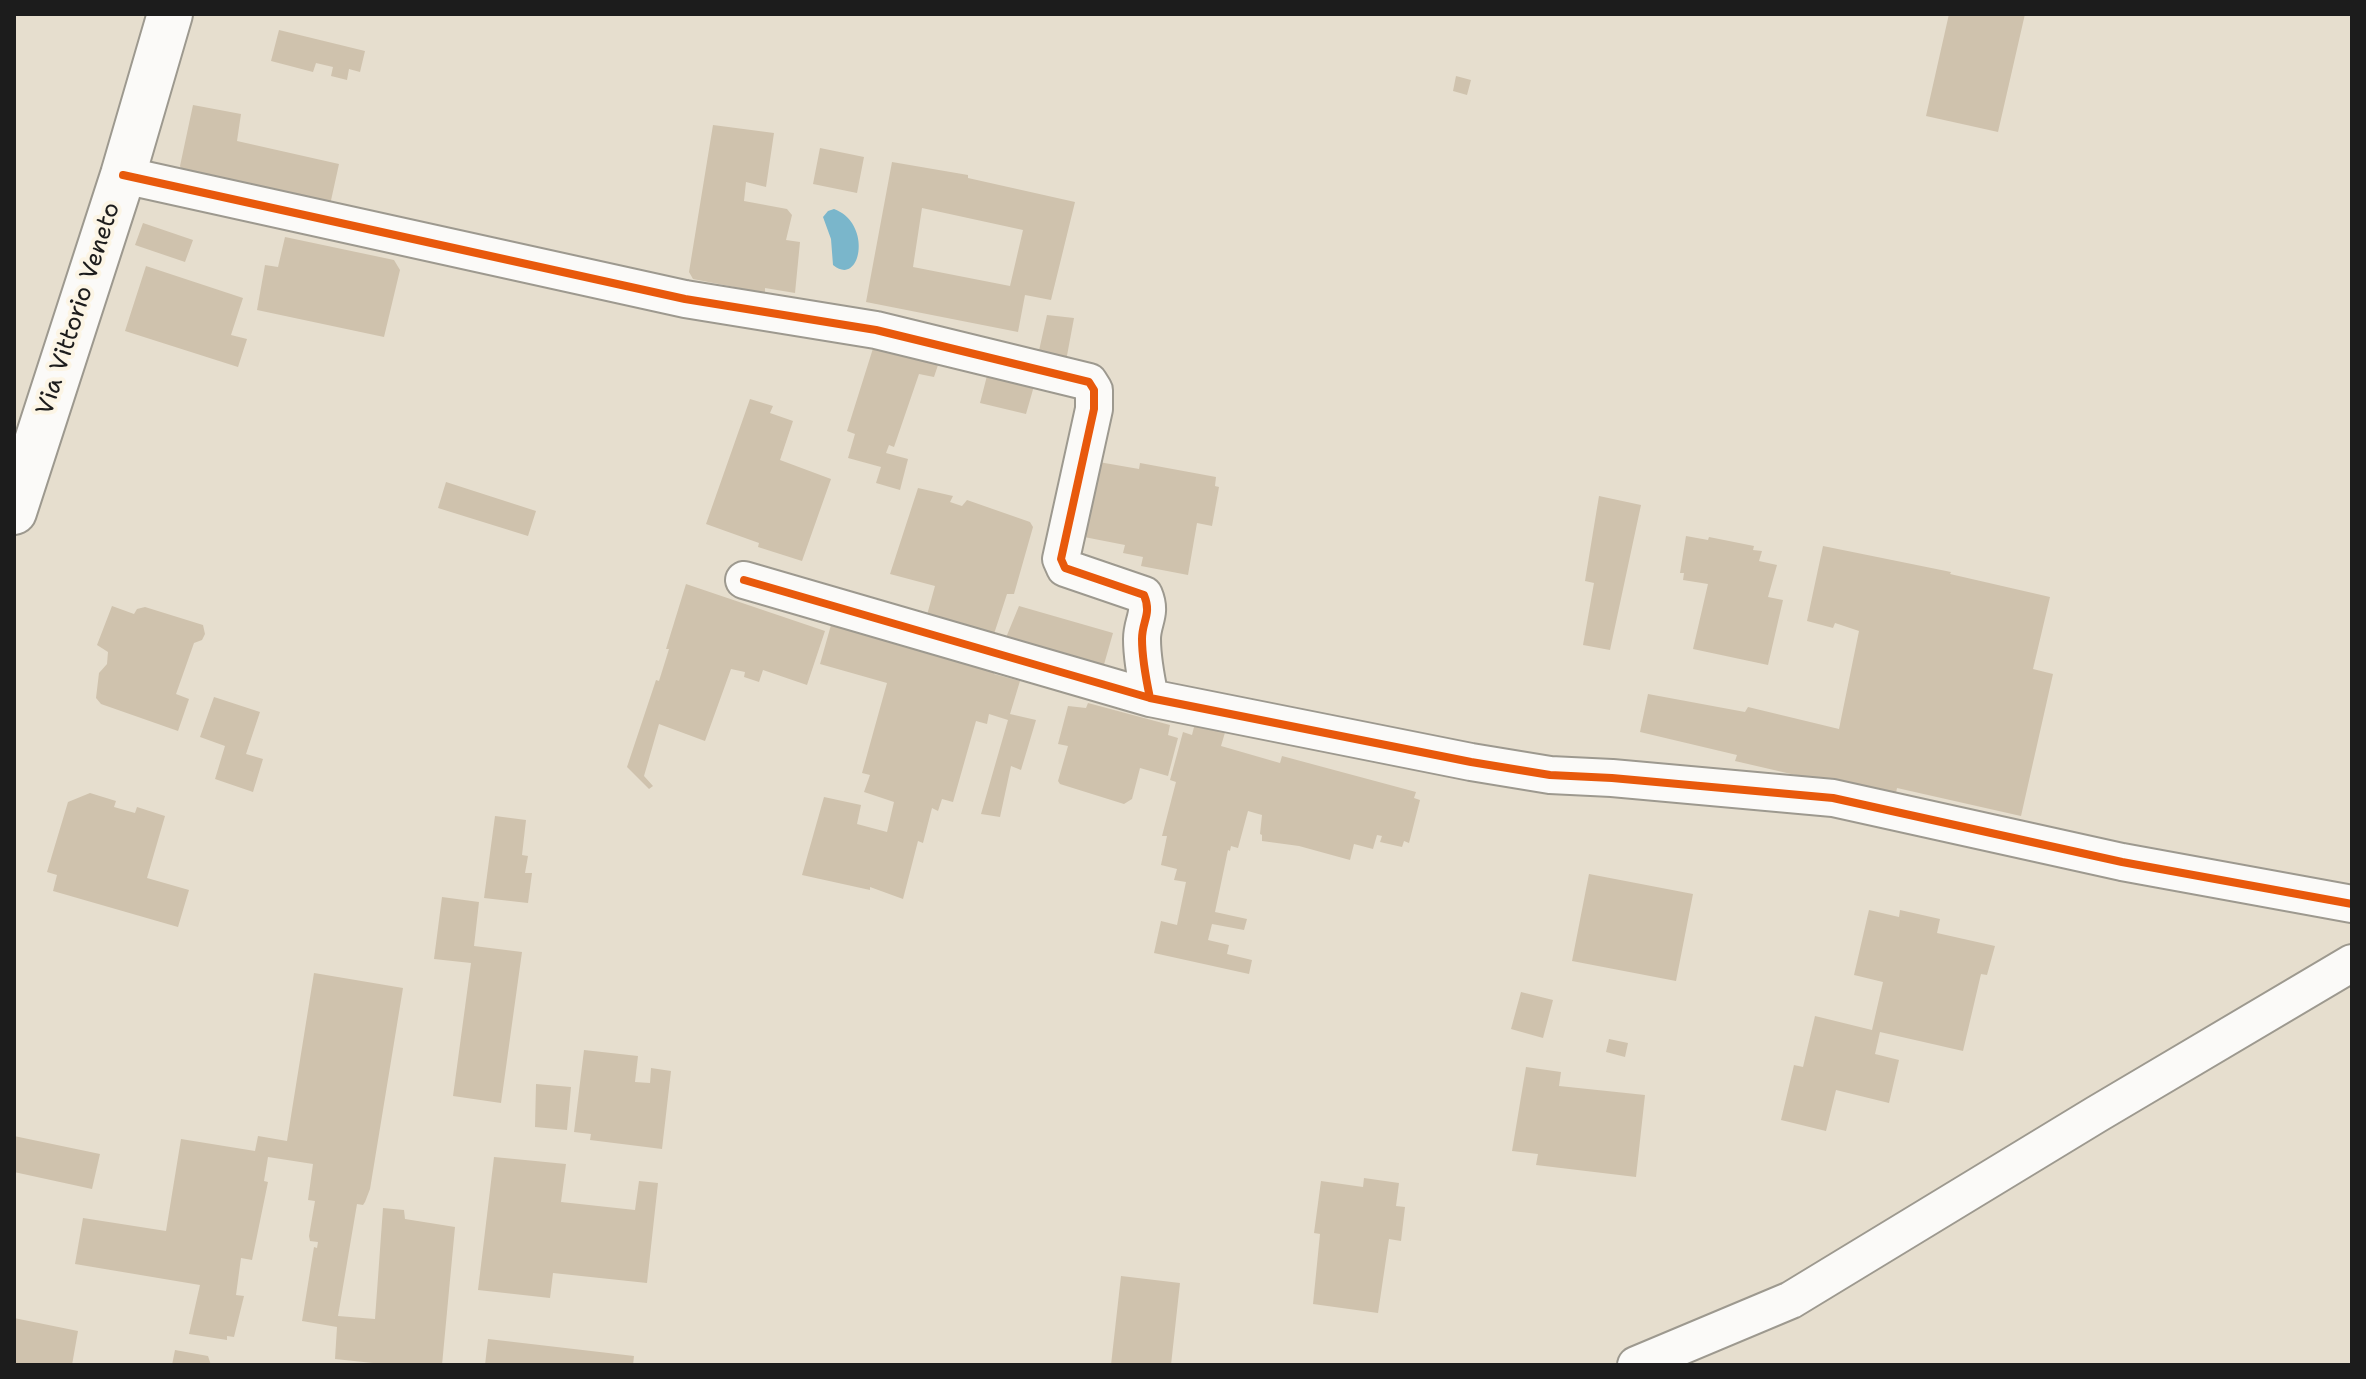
<!DOCTYPE html>
<html>
<head>
<meta charset="utf-8">
<style>
  body { margin:0 }
  #map { position:relative; width:2366px; height:1379px; overflow:hidden; background:#e6dece; font-family:"Shantell Sans",sans-serif }
  canvas { display:block }
  .frame { position:absolute; inset:0; border:16px solid #1c1c1c; pointer-events:none }
</style>
</head>
<body>
<div id="map">
<canvas width="2366" height="1379"></canvas>
<div class="frame"></div>
</div>
<script>
const ctx = document.querySelector('canvas').getContext('2d');
ctx.lineJoin = 'round';
function fillPath(path, color) {
  ctx.fillStyle = color;
  ctx.fill(path, 'evenodd');
}
function stroke(path, color, width, dash) {
  ctx.strokeStyle = color;
  ctx.lineWidth = width;
  ctx.lineCap = dash ? 'butt' : 'round';
  ctx.setLineDash(dash || []);
  ctx.stroke(path);
}
function label(font, color, halo, rows, align = 'center') {
  ctx.font = font + ' "Shantell Sans",sans-serif';
  ctx.lineWidth = 8;
  ctx.setLineDash([]);
  ctx.textBaseline = 'middle';
  ctx.strokeStyle = halo;
  ctx.fillStyle = color;
  for (const [text, x, y, turn = 0] of rows) {
    ctx.save();
    ctx.translate(x, y);
    ctx.rotate((+turn || 0) * Math.PI / 180);
    ctx.textAlign = isNaN(turn) ? turn : align;
    if (halo) ctx.strokeText(text, 0, 0);
    ctx.fillText(text, 0, 0);
    ctx.restore();
  }
}
fillPath(new Path2D(`
  M834 209C873 223 861 288 833 265L831 239 823 217 828 211Z`), '#7ab6cb');
fillPath(new Path2D(`
  M1949 14H2025L1998 132 1926 116Z
  M279 30 365 51 360 72 349 69 347 80 331 76 333 67 316 63 313 72 271 61Z
  M1456 76 1471 80 1467 95 1453 91Z
  M193 105 241 114 237 141 339 164 330 205 183 173 180 166Z
  M713 125 774 133 766 187 746 182 744 201 787 209 792 215 786 240 800 242 795 293 765 288V293L693 279 689 272Z
  M820 148 864 157 857 193 813 184Z
  M892 162 968 175V178L1075 202 1051 300 1025 295 1018 332 866 302ZM922 208 1023 230 1010 286 913 267Z
  M143 223 193 240 185 262 135 245Z
  M285 237 394 260 400 270 384 337 257 310 265 265 278 267Z
  M146 266 243 298 231 335 247 339 238 367 125 331Z
  M1047 315 1074 318 1066 361 1038 355Z
  M875 342 940 359 934 377 919 374 894 447 889 445 886 453 908 459 900 490 876 483 881 467 848 458 855 434 847 431Z
  M989 368 1036 379 1026 414 980 403Z
  M750 399 773 406 770 413 793 421 780 460 831 479 802 561 758 547 759 543 706 524Z
  M1093 461 1139 469 1140 463 1216 477 1215 486 1219 487 1212 526 1197 523 1188 575 1141 566 1143 557 1123 553 1125 545 1079 536Z
  M446 482 536 511 528 536 438 508Z
  M918 488 953 496 950 502 962 506 967 500 1030 522 1033 527 1014 594H1007L994 634 927 615 935 586 890 574Z
  M1599 496 1641 505 1610 650 1583 645 1594 583 1585 581Z
  M1686 536 1708 540 1709 537 1754 546 1753 550 1762 551 1759 561 1777 565 1768 597 1783 600 1768 665 1693 649 1708 584 1683 580 1684 573H1680Z
  M1823 546 1951 572 1950 574 2050 597 2033 669 2053 674 2021 816 1897 788 1895 798 1735 761 1737 755 1640 732 1648 694 1745 712 1748 707 1839 729 1859 631 1835 623 1833 628 1807 621Z
  M686 584 825 631 807 685 763 670 759 682 744 677 745 672 731 669 705 741 659 724 644 776 653 786 649 789 627 767 656 680 659 681 669 649H666Z
  M112 606 134 614 137 609 145 607 203 625 205 634 202 640 194 643 176 694 189 699 178 731 101 704 96 698 99 673 107 664 108 652 97 645Z
  M1019 606 1113 633 1103 668 1005 640Z
  M831 625 885 640 887 634 997 663 994 674 1020 681 1010 714 1036 720 1021 770 1011 766 1000 817 981 814 1008 720 989 714 987 724 976 721 953 802 942 799 938 811 932 808 923 843 918 841 903 899 870 887V890L802 875 824 797 861 805 857 824 887 832 894 802 864 792 870 775 862 773 887 683 820 664Z
  M214 697 260 712 246 754 263 759 253 792 215 779 225 746 200 737Z
  M1088 703 1170 725 1168 735 1178 738 1168 776 1140 768 1132 799 1124 804 1060 784 1058 781 1068 746 1058 744 1068 706 1086 708Z
  M1198 711 1229 719 1221 746 1280 763 1282 756 1416 792 1414 798 1420 800 1409 843 1404 841 1402 847 1380 842 1382 836 1377 835 1373 849 1354 844 1350 860 1299 846 1262 841V835L1260 834 1262 815 1248 811 1238 848 1231 846 1230 851 1228 850 1215 912 1247 919 1244 930 1212 924 1208 940 1229 945 1227 954 1252 960 1249 974 1154 953 1161 921 1177 925 1186 882 1174 880 1177 869 1161 865 1167 836H1162L1176 782 1170 780 1183 732 1192 735Z
  M90 793 116 801 114 807 135 813 137 807 165 816 147 878 189 890 178 927 53 891 57 875 47 872 68 802Z
  M495 816 526 820 522 855 528 856 525 873H532L528 903 484 898Z
  M1589 874 1693 894 1676 981 1572 961Z
  M442 897 479 902 474 946 522 952 501 1103 453 1096 471 963 434 959Z
  M1869 910 1899 917 1900 910 1940 919 1937 933 1995 946 1987 975 1981 974 1963 1051 1880 1032 1875 1054 1899 1060 1889 1103 1836 1090 1826 1131 1781 1120 1794 1065 1803 1067 1815 1016 1872 1030 1883 982 1854 975Z
  M314 973 403 988 370 1189 365 1202 363 1205 357 1204 338 1316 375 1319 383 1208 404 1210 405 1219 455 1227 442 1365H373V1363L335 1359 337 1327 302 1321 314 1247 317 1248 318 1242 310 1241 309 1236 315 1201 308 1200 313 1164 268 1157 264 1181 268 1182 252 1260 241 1258 236 1295 244 1296 234 1337 227 1336V1340L189 1334 200 1285 75 1264 83 1218 166 1231 181 1139 255 1151 258 1136 287 1141Z
  M1521 992 1553 1000 1543 1038 1511 1029Z
  M1609 1039 1628 1043 1625 1057 1606 1052Z
  M584 1050 638 1056 635 1082 650 1083 651 1068 671 1071 662 1149 590 1140 591 1134 574 1132Z
  M1526 1067 1561 1072 1559 1086 1645 1095 1636 1177 1536 1165 1538 1154 1512 1151Z
  M536 1084 571 1087 567 1130 535 1127Z
  M14 1136 100 1154 92 1189 14 1172Z
  M494 1157 566 1164 561 1202 635 1210 639 1181 658 1183 647 1283 553 1273 550 1298 478 1290Z
  M1364 1178 1399 1183 1396 1206 1405 1207 1401 1241 1389 1239 1378 1313 1313 1304 1320 1234 1314 1233 1321 1181 1363 1187Z
  M1121 1276 1180 1283 1171 1365H1111Z
  M14 1318 78 1331 72 1365H14Z
  M488 1339 634 1356 633 1365H485Z
  M175 1350 208 1356 211 1365H172Z`), '#cfc2ad');
const street = new Path2D(`
  M123 175 685 299 876 330 1089 382 1094 390V409L1061 559 1065 568 1144 595C1152 614 1142 621 1142 639 1142 659 1146 679 1150 698
  M744 580 1150 698 1471 762 1550 775 1612 778 1833 798 2122 862 2352 904
  M1636 1365 1791 1300 2097 1114 2352 963`);
const secondary = new Path2D(`
  M14 512 123 175 170 14`);
stroke(street, '#9d998f', 40);
stroke(secondary, '#9d998f', 48);
stroke(street, '#fbfaf8', 36);
stroke(secondary, '#fbfaf8', 44);
stroke(new Path2D(`
  M123 175 685 299 876 330 1089 382 1094 390V409L1061 559 1065 568 1144 595C1152 614 1142 621 1142 639 1142 659 1146 679 1150 698
  M744 580 1150 698 1471 762 1550 775 1612 778 1833 798 2122 862 2352 904`), '#e8590c', 8);
label('24px', '#1c1c1c', '#fcf5e5', [
  ["Via Vittorio Veneto",79,309,-72]
]);
</script>
</body>
</html>
